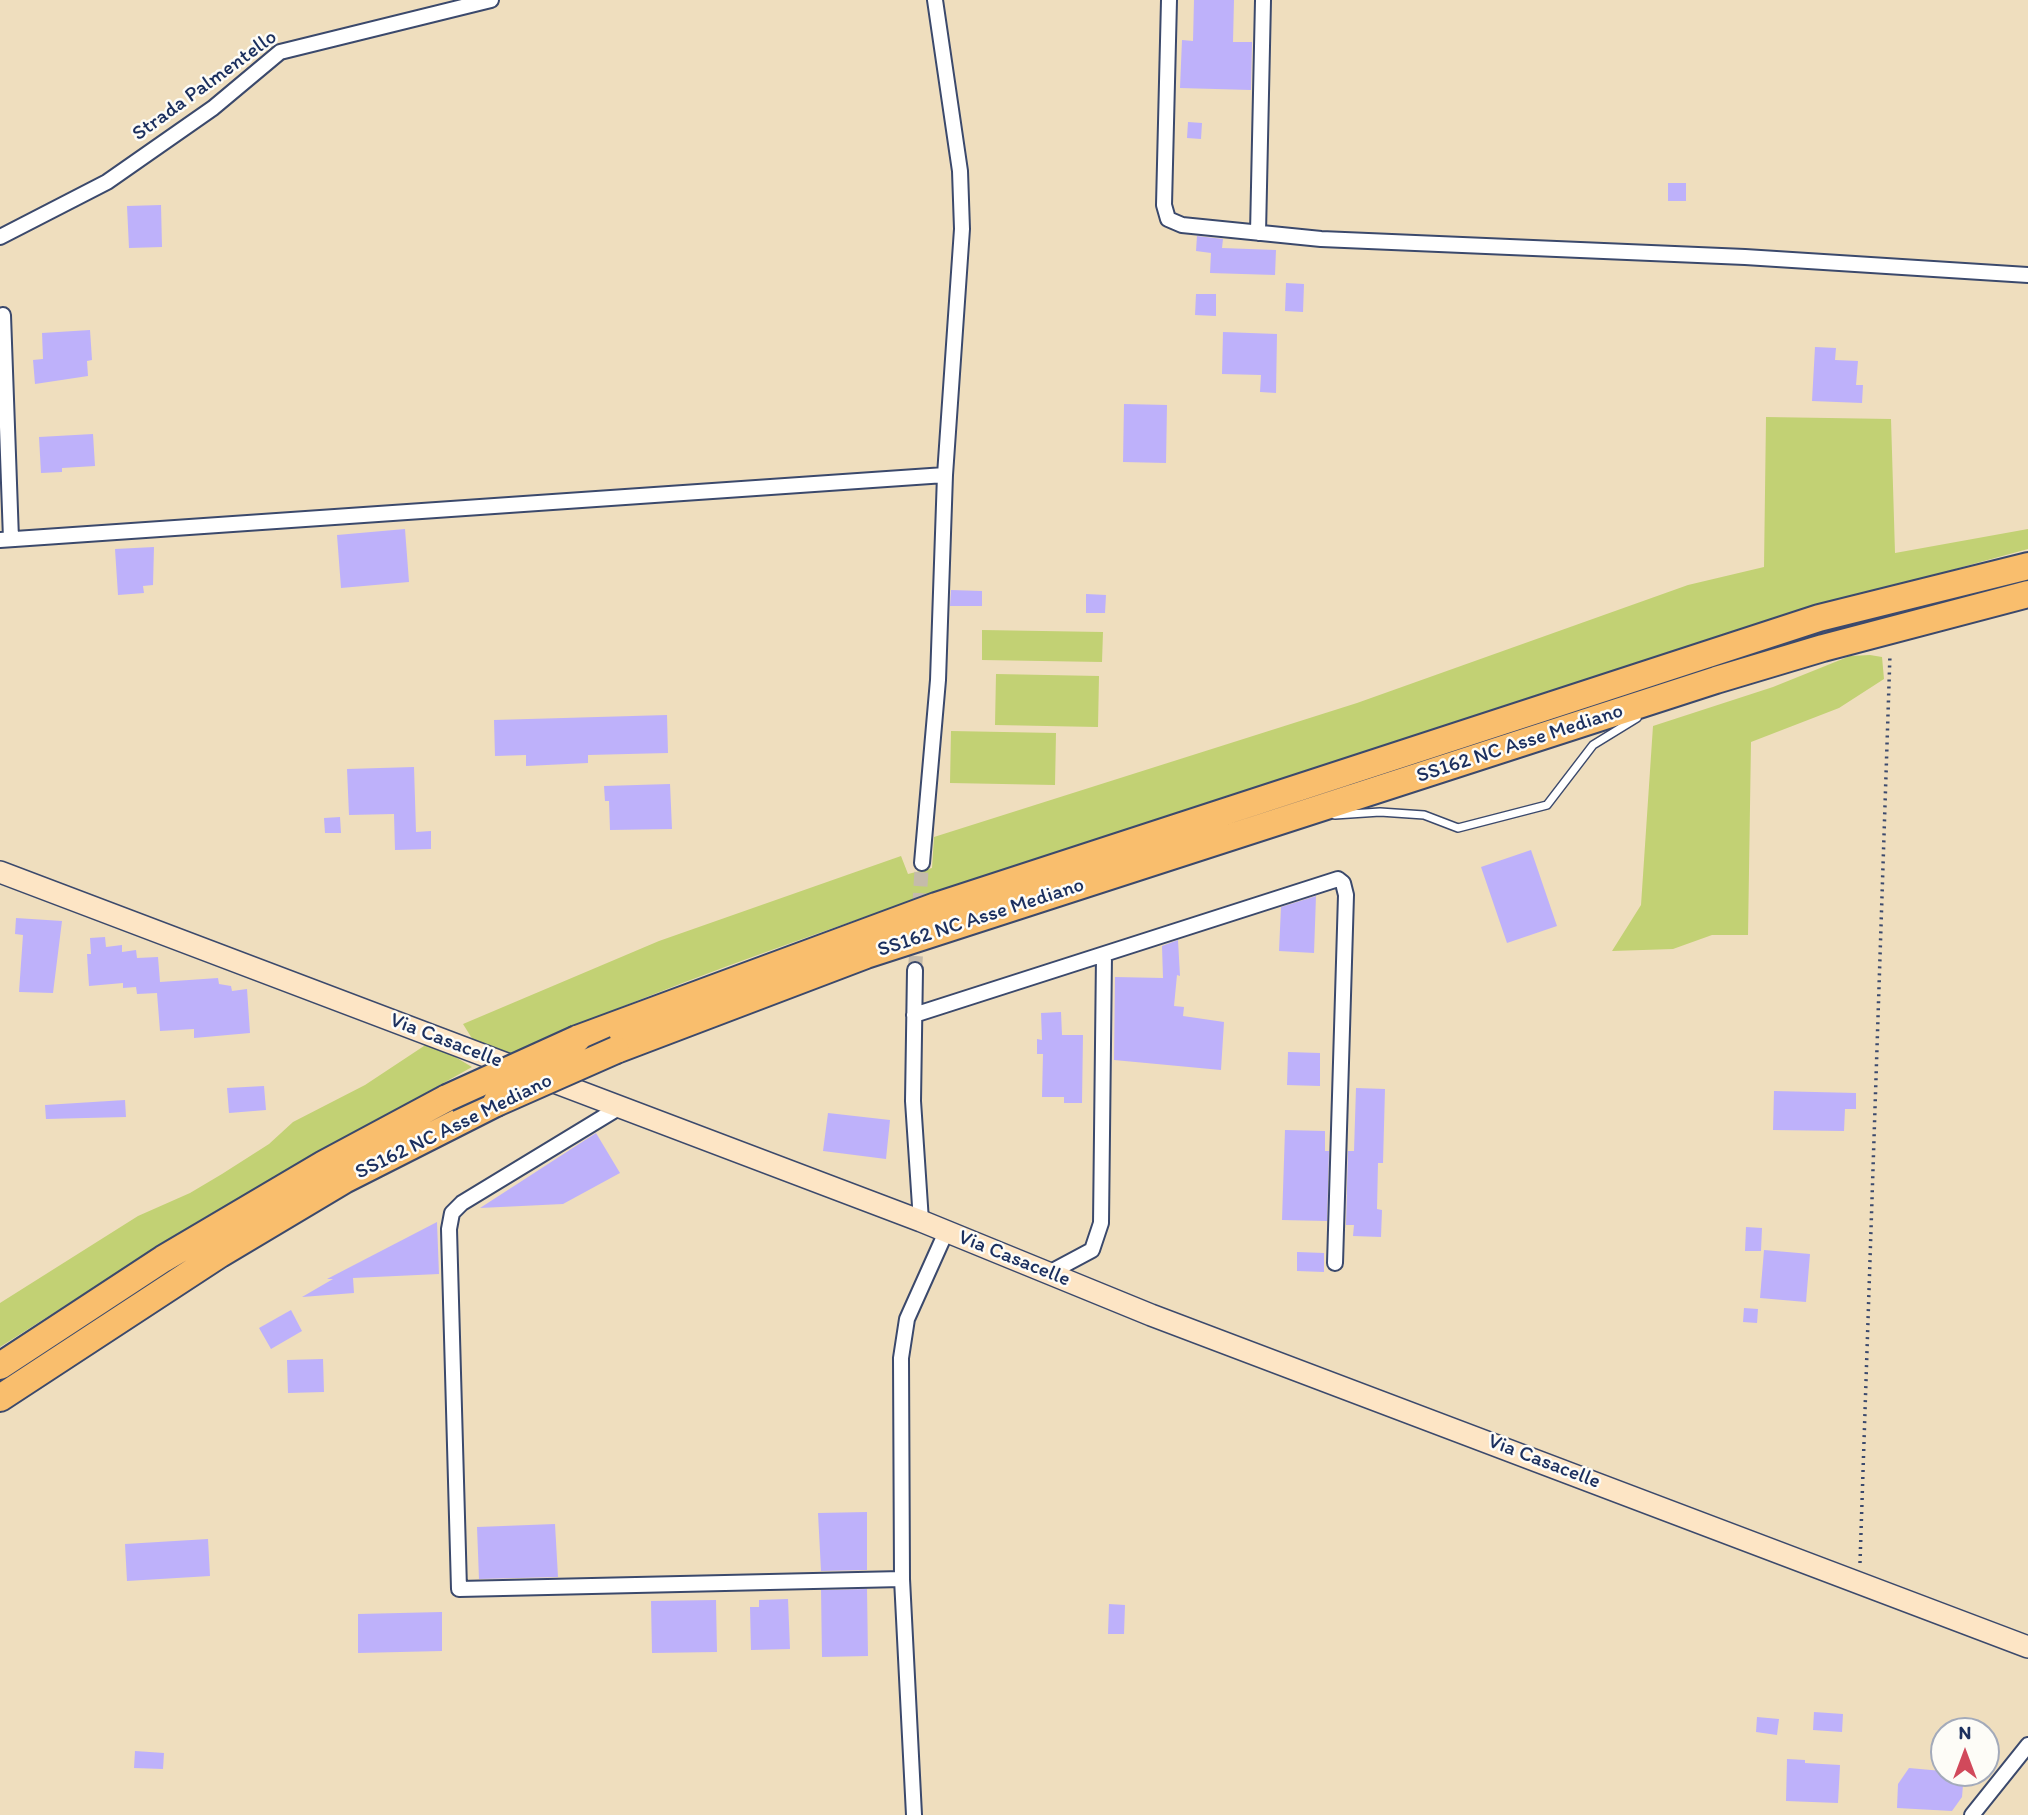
<!DOCTYPE html>
<html>
<head>
<meta charset="utf-8">
<style>
  body { margin:0 }
  #map { position:relative; width:2028px; height:1815px; overflow:hidden; background:#efdebe; font-family:Itim,sans-serif }
  canvas { display:block }
  .north { position:absolute; left:1930px; top:1717px; width:70px; height:70px; box-sizing:border-box; background:#fdfcf7; border:2px solid #a3aaba; border-radius:50%; rotate:0deg; font-size:19px; font-weight:700; line-height:28px; text-align:center; color:#1b2f5e }
  .north::after { content:''; display:block; margin:auto; width:24px; height:32px; background:#d1495b; clip-path:polygon(50% 0,100% 100%,50% 72%,0 100%) }
</style>
</head>
<body>
<div id="map">
<canvas width="2028" height="1815"></canvas>
<div class="north">N</div>
</div>
<script>
const ctx = document.querySelector('canvas').getContext('2d');
ctx.lineJoin = 'round';
function fillPath(path, color) {
  ctx.fillStyle = color;
  ctx.fill(path, 'evenodd');
}
function stroke(path, color, width, dash) {
  ctx.strokeStyle = color;
  ctx.lineWidth = width;
  ctx.lineCap = dash ? 'butt' : 'round';
  ctx.setLineDash(dash || []);
  ctx.stroke(path);
}
function label(font, color, halo, rows, align = 'center') {
  ctx.font = font + ' Itim,sans-serif';
  ctx.lineWidth = 5;
  ctx.setLineDash([]);
  ctx.textBaseline = 'middle';
  ctx.strokeStyle = halo;
  ctx.fillStyle = color;
  for (const [text, x, y, turn = 0] of rows) {
    ctx.save();
    ctx.translate(x, y);
    ctx.rotate((+turn || 0) * Math.PI / 180);
    ctx.textAlign = isNaN(turn) ? turn : align;
    if (halo) ctx.strokeText(text, 0, 0);
    ctx.fillText(text, 0, 0);
    ctx.restore();
  }
}
fillPath(new Path2D(`
  M1766 417 1891 419 1895 553 2028 529V549C1754 623 1484 713 1214 802 977 879 739 953 510 1054L473 1040 463 1024 659 941 901 856 908 874 932 868 934 837 1357 703 1688 585 1764 567Z
  M982 630 1103 632 1102 662 982 660Z
  M1870 655 1882 657 1884 679 1839 708 1751 742 1748 935H1712L1673 949 1612 951 1641 905 1653 726 1773 687 1850 656Z
  M996 674 1099 676 1098 727 995 725Z
  M951 731 1056 733 1055 785 950 783Z
  M427 1044 442 1049 472 1067 200 1220 0 1347V1303L138 1216 190 1193 222 1174 269 1144 293 1122 365 1085Z`), '#c2d174');
fillPath(new Path2D(`
  M1194 0H1234L1233 42H1252L1251 90 1180 88 1182 40 1193 41Z
  M1188 122 1202 123 1201 139 1187 138Z
  M1668 183H1686V201H1668Z
  M161 205 162 247 129 248 127 206Z
  M1197 236 1223 239 1222 248 1276 250 1275 275 1210 273 1211 253 1196 251Z
  M1286 283 1304 284 1303 312 1285 311Z
  M1196 294H1216V316L1195 315Z
  M90 330 92 360 87 361 88 376 35 384 33 360 43 359 42 333Z
  M1223 332 1277 334 1276 393 1260 392 1261 375 1222 374Z
  M1815 347 1836 348 1835 360 1858 361 1856 385H1863L1862 403 1812 401Z
  M1124 404 1167 405 1166 463 1123 462Z
  M93 434 95 466 62 468V472L41 473 39 437Z
  M405 529 409 582 341 588 337 535Z
  M154 547 153 585 143 586 144 593 118 595 115 549Z
  M951 590 982 591V606H950Z
  M1086 594 1106 595 1105 613H1086Z
  M667 715 668 753 588 755V763L526 766V755L495 756 494 720Z
  M414 767 416 832 431 831V849L395 850 394 814 349 815 347 769Z
  M670 784 672 829 610 830 609 801H605L604 786Z
  M340 817 341 833H325L324 818Z
  M1531 850 1557 926 1507 943 1481 867Z
  M1316 896 1314 953 1279 951 1281 907Z
  M16 918 62 921 53 993 19 992 23 935 15 934Z
  M105 937 106 947 122 945V952L136 950 137 958 158 957 160 982 218 978 219 984 231 986 232 991 247 989 250 1033 194 1038V1029L160 1031 157 993 137 994 136 987 123 988V983L89 986 87 954H91L90 938Z
  M1178 940 1180 976 1177 975 1174 1006 1184 1007 1183 1016 1224 1022 1221 1070 1114 1060 1115 977 1163 978 1162 946Z
  M1061 1012 1062 1035H1083L1082 1103H1064V1097H1042L1043 1054H1037V1039L1042 1040 1041 1013Z
  M1288 1052 1320 1053V1086L1287 1085Z
  M264 1086 266 1110 229 1113 227 1088Z
  M1356 1088 1385 1089 1383 1163H1378L1377 1209 1382 1210 1381 1237 1353 1236 1354 1225H1346L1348 1151H1354Z
  M1774 1091 1856 1093V1109H1845L1844 1131 1773 1130Z
  M125 1100 126 1117 46 1119 45 1105Z
  M828 1113 890 1120 886 1159 823 1151Z
  M1285 1130 1325 1131V1151H1329L1327 1221 1282 1220Z
  M596 1133 620 1173 563 1204 480 1208Z
  M437 1222 439 1274 353 1278 354 1293 302 1297 333 1279H327Z
  M1746 1227 1762 1228 1761 1251H1745Z
  M1764 1250 1810 1254 1806 1302 1760 1298Z
  M1297 1252 1324 1253V1272L1297 1271Z
  M1744 1308 1758 1309 1757 1323 1743 1322Z
  M291 1310 302 1331 271 1349 259 1328Z
  M323 1359 324 1392 288 1393 287 1360Z
  M867 1512V1570L821 1571 818 1513Z
  M555 1524 558 1577 479 1579 477 1527Z
  M208 1539 210 1576 127 1581 125 1544Z
  M867 1589 868 1656 822 1657 821 1590Z
  M788 1599 790 1649 751 1650 750 1607H759V1600Z
  M716 1600 717 1652 652 1653 651 1601Z
  M1109 1604 1125 1605 1124 1634H1108Z
  M442 1612V1651L358 1653V1614Z
  M1814 1712 1843 1714 1842 1732 1813 1730Z
  M1757 1717 1779 1719 1777 1735 1756 1732Z
  M135 1751 164 1753 163 1769 134 1768Z
  M1787 1759 1805 1760V1763L1840 1765 1838 1803 1786 1801Z
  M1909 1768 1964 1773 1962 1797 1952 1811 1897 1808 1898 1784Z`), '#beb1fa');
stroke(new Path2D(`
  M915 970 922 863`), '#c5bbab', 14, [14, 7]);
const lane = new Path2D(`
  M1335 815 1380 812 1424 815 1458 828 1547 805 1593 745 1637 718`);
const street = new Path2D(`
  M1169 0 1164 205 1168 219 1182 225 1321 239 1745 257 2028 275
  M1258 233 1263 0
  M0 237 107 182 213 108 280 52 491 0
  M3 315 11 539
  M0 540 945 475
  M922 863 938 680 945 475 962 229 960 171 935 0
  M915 970 913 1101 921 1221
  M914 1015 1338 879 1343 883 1346 895 1335 1263
  M620 1107 462 1203 452 1213 449 1229 459 1589 902 1579
  M1049 1273 1092 1250 1101 1223 1104 955
  M914 1815 902 1579 901 1358 907 1319 946 1232
  M1972 1815 2028 1745`);
const secondary = new Path2D(`
  M0 872 921 1221 1151 1315 2028 1647`);
const highway = new Path2D(`
  M577 1039 936 906 1819 618 2028 566
  M616 1050 866 955 1716 680 1823 648 2028 594
  M0 1366 163 1259 324 1164 447 1098
  M0 1398 220 1254 344 1180 496 1103`);
stroke(lane, '#3b496c', 10);
stroke(street, '#3b496c', 18);
stroke(secondary, '#3b496c', 24);
stroke(highway, '#3b496c', 30);
stroke(new Path2D(`
  M1860 1563 1890 654`), '#3b496c', 3.5, [2, 5]);
stroke(lane, '#fff', 7);
stroke(street, '#fff', 14);
stroke(secondary, '#fde5c5', 21);
stroke(highway, '#f9be6d', 26);
const highwayBridge = new Path2D(`
  M447 1098 577 1039
  M496 1103 616 1050`);
stroke(highwayBridge, '#3b496c', 30, []);
stroke(highwayBridge, '#f9be6d', 26);
label('21px', '#1b2f5e', '#fdfcf7', [
  ["Strada Palmentello",205,86,-36],
  ["SS162 NC Asse Mediano",1520,744,-18],
  ["SS162 NC Asse Mediano",981,918,-18],
  ["Via Casacelle",446,1041,21],
  ["SS162 NC Asse Mediano",454,1127,-26],
  ["Via Casacelle",1014,1259,22],
  ["Via Casacelle",1544,1462,21]
]);
</script>
</body>
</html>
